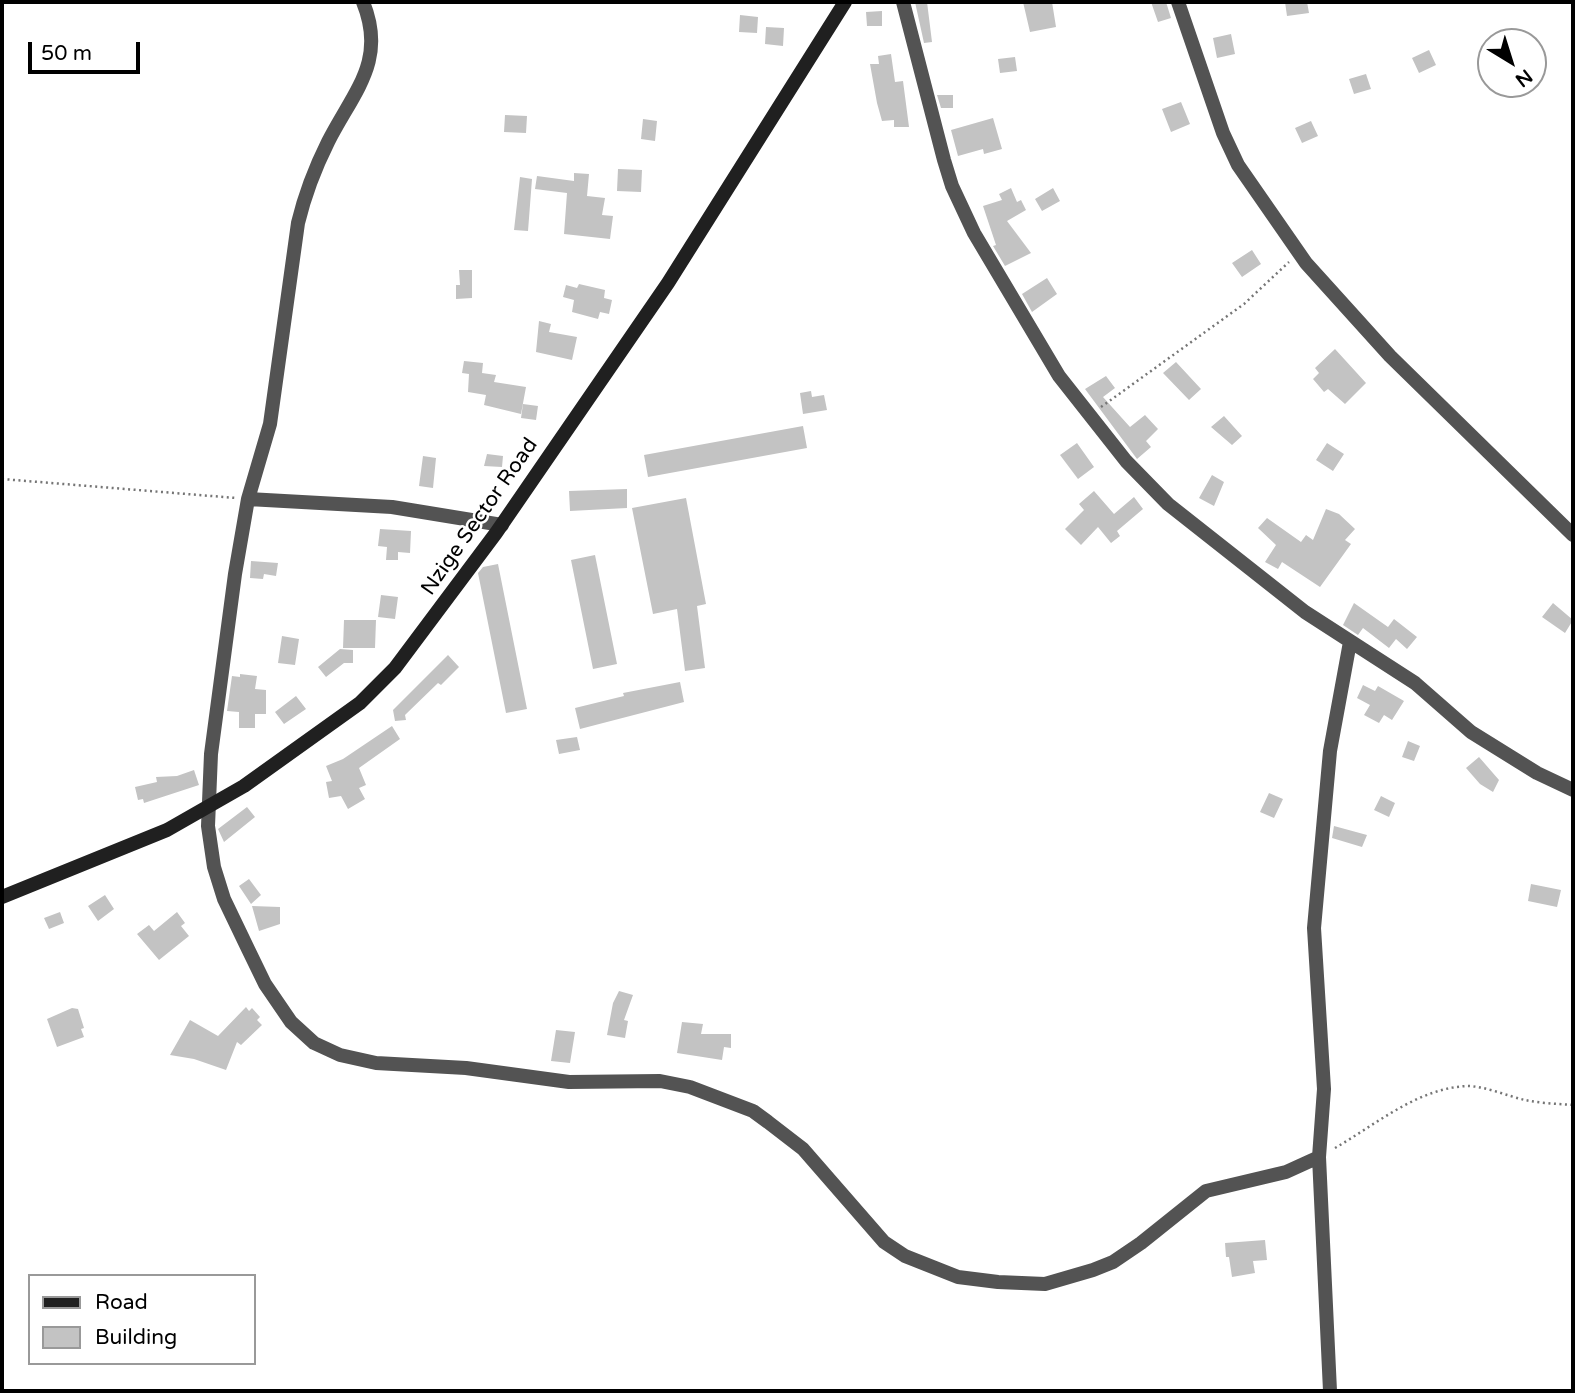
<!DOCTYPE html>
<html>
<head>
<meta charset="utf-8">
<style>
  body { margin:0 }
  #map { position:relative; width:1575px; height:1393px; overflow:hidden; background:#fff; font-family:"Varela Round",sans-serif }
  canvas { display:block }
  .frame { position:absolute; inset:0; border:4px solid #000; pointer-events:none }
  .legend { position:absolute; left:28px; top:1274px; width:228px; height:91px; box-sizing:border-box; background:#fff; border:2px solid #999; margin:0; padding:9px 12px; list-style:none; font-size:21px; color:#000 }
  .legend li { display:flex; align-items:center; gap:14px; height:35px }
  .legend b { width:35px; border:2px solid #999 }
  .north { position:absolute; left:1477px; top:28px; width:70px; height:70px; box-sizing:border-box; background:#fff; border:2px solid #999; border-radius:50%; rotate:142deg; font-size:19px; font-weight:700; line-height:28px; text-align:center; color:#000 }
  .north::after { content:''; display:block; margin:auto; width:24px; height:32px; background:#000; clip-path:polygon(50% 0,100% 100%,50% 72%,0 100%) }
  .scale { position:absolute; left:28px; top:42px; width:112px; height:32px; box-sizing:border-box; border:4px solid #000; border-top:0; padding-left:9px; font-size:21px; line-height:24px; white-space:nowrap; color:#000; -webkit-text-stroke:5px #fff; paint-order:stroke }
</style>
</head>
<body>
<div id="map">
<canvas width="1575" height="1393"></canvas>
<div class="frame"></div>
<ul class="legend">
<li><b style="height:9px;background:#202020"></b>Road</li>
<li><b style="height:19px;background:#c3c3c3"></b>Building</li>
</ul>
<div class="north">N</div>
<div class="scale">50 m</div>
</div>
<script>
const ctx = document.querySelector('canvas').getContext('2d');
ctx.lineJoin = 'round';
function fillPath(path, color) {
  ctx.fillStyle = color;
  ctx.fill(path, 'evenodd');
}
function stroke(path, color, width, dash) {
  ctx.strokeStyle = color;
  ctx.lineWidth = width;
  ctx.lineCap = dash ? 'butt' : 'round';
  ctx.setLineDash(dash || []);
  ctx.stroke(path);
}
function label(font, color, halo, rows, align = 'center') {
  ctx.font = font + ' "Varela Round",sans-serif';
  ctx.lineWidth = 5;
  ctx.setLineDash([]);
  ctx.textBaseline = 'middle';
  ctx.strokeStyle = halo;
  ctx.fillStyle = color;
  for (const [text, x, y, turn = 0] of rows) {
    ctx.save();
    ctx.translate(x, y);
    ctx.rotate((+turn || 0) * Math.PI / 180);
    ctx.textAlign = isNaN(turn) ? turn : align;
    if (halo) ctx.strokeText(text, 0, 0);
    ctx.fillText(text, 0, 0);
    ctx.restore();
  }
}
fillPath(new Path2D(`
  M915 2H927L932 42 924 43Z
  M1023 2H1052L1056 27 1030 32Z
  M1151 2H1166L1171 18 1158 22Z
  M1285 2H1307L1309 13 1287 16Z
  M882 11V26H867L866 12Z
  M740 15 758 17 757 33 739 32Z
  M766 27 784 28 783 46 765 44Z
  M1231 34 1235 54 1217 58 1213 38Z
  M1429 50 1436 65 1419 73 1412 58Z
  M891 54 895 82 903 81 909 127H894V120L882 121 877 103 870 64H879L878 56Z
  M1015 57 1017 71 1000 73 998 59Z
  M1366 74 1371 89 1354 94 1349 79Z
  M937 95H953V108H941Z
  M1181 102 1190 124 1171 132 1162 109Z
  M505 115 527 116 526 133 504 132Z
  M993 118 1002 149 984 154 983 149 958 156 951 130Z
  M643 119 657 121 655 141 641 139Z
  M1311 121 1318 136 1302 143 1295 128Z
  M618 169 642 170 641 192 617 191Z
  M574 173 589 174 587 196 605 198 602 215 613 216 610 239 564 234 567 193 535 189 537 176 574 181Z
  M520 177 532 179 528 231 514 230Z
  M1011 188 1017 202 1021 200 1026 210 1007 221 1031 253 1005 266 993 246 996 245 983 206 1002 200 999 194Z
  M1053 188 1060 201 1042 211 1035 199Z
  M1252 250 1261 264 1242 277 1232 263Z
  M459 270H472V298L456 299V285H460Z
  M1047 278 1057 294 1032 312 1022 294Z
  M579 284 605 290 604 298 612 300 609 314 600 312 598 319 572 312 574 300 563 297 566 285 577 288Z
  M539 321 551 324 549 332 577 337 572 360 536 352Z
  M1335 349 1366 383 1345 404 1328 389 1324 392 1313 379 1319 373 1315 368Z
  M464 361 483 363 482 373 496 375 494 382 526 387 521 414 484 405 486 395 468 392 469 374 462 373Z
  M1176 362 1201 389 1189 400 1163 373Z
  M1106 376 1115 388 1103 397 1130 427 1145 415 1158 429 1146 441 1151 447 1137 459 1085 389Z
  M811 391 812 397 824 395 827 410 803 414 800 393Z
  M523 404 538 406 536 420 521 418Z
  M1224 416 1242 436 1232 445 1211 427Z
  M803 426 807 448 648 477 644 455Z
  M1077 443 1094 467 1078 479 1060 455Z
  M1327 443 1344 454 1333 471 1316 460Z
  M487 454 503 456 502 467 484 466Z
  M423 456 436 458 433 488 419 486Z
  M1212 475 1224 482 1214 506 1199 498Z
  M627 489V508L570 511 569 491Z
  M1094 491 1114 514 1134 497 1143 509 1117 531 1120 536 1111 543 1098 527 1081 545 1065 529 1084 510 1079 504Z
  M686 498 706 604 697 606 705 668 685 671 677 609 653 614 632 508Z
  M1326 509 1339 514 1355 529 1345 540 1351 544 1320 587 1282 562 1278 569 1265 562 1276 545 1258 528 1267 518 1301 542 1306 535 1313 540Z
  M380 529 411 531 410 553 398 552V560H386L387 547 378 546Z
  M595 555 617 664 593 669 571 560Z
  M251 561 278 563 276 576 264 574 263 579 250 578Z
  M498 564 527 709 506 713 478 573 483 567Z
  M381 595 398 597 395 619 378 617Z
  M1354 603 1388 627 1394 619 1417 637 1407 649 1396 639 1389 648 1363 628 1358 635 1343 625Z
  M1553 603 1573 620 1565 633 1542 617Z
  M344 620H376L375 648H343Z
  M282 636 299 639 295 665 278 663Z
  M340 649 353 650V663H344L326 677 318 667Z
  M448 655 459 667 441 685 438 683 405 715 406 720 395 721 393 710Z
  M240 674 257 676 255 689 266 690V714H255V728H239V712L227 711 232 676 240 677Z
  M680 682 684 702 580 729 575 708 624 696 623 693Z
  M1363 685 1375 691 1378 686 1404 701 1392 720 1384 715 1379 723 1364 715 1370 705 1357 698Z
  M296 696 306 709 284 724 275 712Z
  M392 726 400 739 359 768 366 785 359 788 365 799 348 809 341 796 329 798 326 782 332 781 326 766 343 759Z
  M577 737 580 750 559 754 556 740Z
  M1408 741 1420 746 1414 761 1402 757Z
  M1479 757 1499 780 1493 792 1480 784 1466 768Z
  M194 770 199 785 144 803 143 799 138 800 135 787 157 782 156 777 177 776Z
  M1269 793 1283 799 1274 818 1260 812Z
  M1381 796 1395 803 1389 817 1374 810Z
  M247 807 255 817 224 842 218 829Z
  M1334 826 1367 835 1362 847 1332 838Z
  M249 879 261 895 251 904 239 886Z
  M1531 884 1561 890 1557 907 1528 901Z
  M105 895 114 909 98 921 88 906Z
  M252 906 280 907V924L259 931Z
  M60 912 64 923 49 929 44 918Z
  M177 912 185 923 181 926 189 936 159 960 137 934 149 925 154 931Z
  M619 991 633 995 624 1020 628 1021 625 1038 607 1035 613 1003Z
  M246 1007 249 1011 252 1008 260 1017 257 1020 262 1025 241 1045 237 1042 226 1070 194 1059 170 1055 190 1020 218 1036Z
  M72 1008 78 1009 84 1028 81 1029 84 1037 57 1047 47 1019Z
  M682 1022 703 1024 701 1034H731V1048L724 1047 722 1060 677 1053Z
  M556 1030 575 1032 570 1063 551 1061Z
  M1265 1240 1267 1260 1253 1261 1255 1273 1232 1277 1229 1257H1226L1225 1243Z`), '#c3c3c3');
stroke(new Path2D(`
  M1101 407 1244 304 1289 262
  M2 479 236 498
  M1335 1148C1375 1125 1418 1088 1467 1086 1485 1086 1507 1096 1525 1100 1540 1103 1557 1104 1573 1105`), '#757575', 2.5, [2, 3.5]);
stroke(new Path2D(`
  M363 2C387 61 354 91 328 142 315 168 305 194 298 223L270 424 248 499 235 574 211 754 208 826 214 867 224 899 248 949 265 984 291 1022 314 1043 340 1055 376 1063 466 1068 569 1082 660 1081 690 1087 753 1111 768 1122 803 1149 884 1242 905 1256 958 1277 998 1282 1045 1284 1093 1270 1113 1262 1141 1243 1206 1191 1286 1172 1319 1157
  M903 2 944 160 952 186 974 233 1059 376 1126 461 1168 504 1305 612 1415 683 1471 732 1537 773 1573 790
  M1178 2 1223 133 1238 165 1306 263 1390 356 1573 535
  M248 499 392 507 502 525
  M1330 1391 1319 1157 1324 1089 1314 928 1330 751 1350 642`), '#535353', 14);
stroke(new Path2D(`
  M2 897 167 830 244 786 360 703 395 668 496 533 668 283 845 2`), '#202020', 14);
label('21px', '#000', '#fff', [
  ["Nzige Sector Road",480,517,-55]
]);
</script>
</body>
</html>
